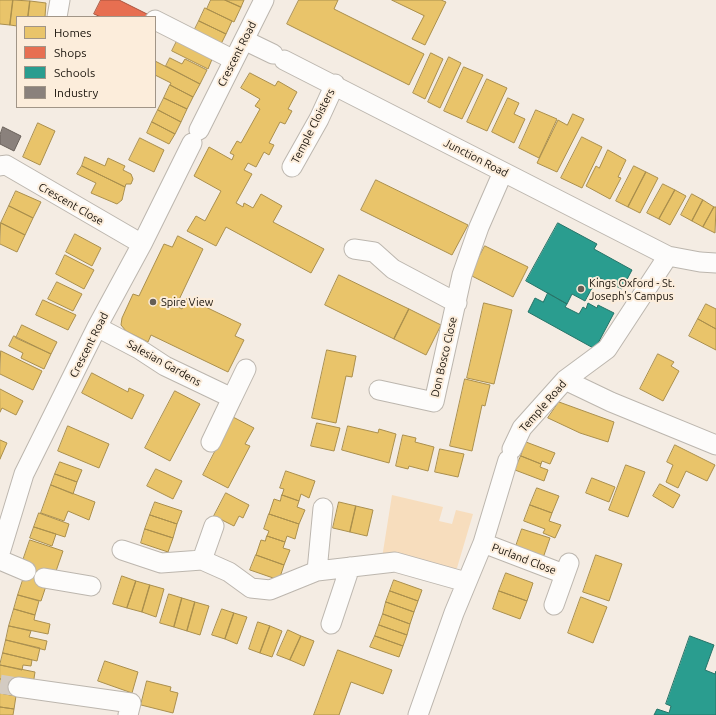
<!DOCTYPE html>
<html>
<head>
<meta charset="utf-8">
<style>
  body { margin:0 }
  #map { position:relative; width:716px; height:715px; overflow:hidden; background:#f4ece3; font-family:Ubuntu,sans-serif }
  canvas { display:block }
  .legend { position:absolute; left:16px; top:16px; width:140px; height:92px; box-sizing:border-box; background:#fceddb; border:1px solid #a19587; margin:0; padding:5px 7px; list-style:none; font-size:12px; color:#18120a }
  .legend li { display:flex; align-items:center; gap:8px; height:20px }
  .legend b { width:20px; border:1px solid #a19587 }
</style>
</head>
<body>
<div id="map">
<canvas width="716" height="715"></canvas>
<ul class="legend">
<li><b style="height:11px;background:#e9c46a"></b>Homes</li>
<li><b style="height:11px;background:#e76f51"></b>Shops</li>
<li><b style="height:11px;background:#2a9d8f"></b>Schools</li>
<li><b style="height:11px;background:#8a817c"></b>Industry</li>
</ul>
</div>
<script>
const ctx = document.querySelector('canvas').getContext('2d');
ctx.lineJoin = 'round';
function fillPath(path, color) {
  ctx.fillStyle = color;
  ctx.fill(path, 'evenodd');
}
function stroke(path, color, width, dash) {
  ctx.strokeStyle = color;
  ctx.lineWidth = width;
  ctx.lineCap = dash ? 'butt' : 'round';
  ctx.setLineDash(dash || []);
  ctx.stroke(path);
}
function label(font, color, halo, rows, align = 'center') {
  ctx.font = font + ' Ubuntu,sans-serif';
  ctx.lineWidth = 4;
  ctx.setLineDash([]);
  ctx.textBaseline = 'middle';
  ctx.strokeStyle = halo;
  ctx.fillStyle = color;
  for (const [text, x, y, turn = 0] of rows) {
    ctx.save();
    ctx.translate(x, y);
    ctx.rotate((+turn || 0) * Math.PI / 180);
    ctx.textAlign = isNaN(turn) ? turn : align;
    if (halo) ctx.strokeText(text, 0, 0);
    ctx.fillText(text, 0, 0);
    ctx.restore();
  }
}
fillPath(new Path2D(`
  M392 495 443 507 439 521 452 524 456 510 473 514 457 568 448 572 382 558Z`), '#f7ddbd');
const homes = new Path2D(`
  M0 0H13L10 25 0 24Z
  M13 0 30 1 28 17H17V26L10 25Z
  M211 0H225L241 7 234 22 207 9Z
  M225 0H244L241 7Z
  M299 0H338L334 9 424 54 409 85 287 24Z
  M392 0H441L446 2 425 45 412 39 424 16Z
  M30 1 46 3 45 17H28Z
  M205 8 232 21 226 34 199 21Z
  M199 21 226 34 221 44 194 31Z
  M177 41 215 52 208 69 172 51Z
  M431 53 443 59 425 99 413 93Z
  M449 57 461 63 440 108 428 102Z
  M170 58 182 64 185 59 207 70 200 84 166 66Z
  M155 61 200 84 193 97 170 85 171 83 155 75Z
  M464 67 483 75 462 119 444 111Z
  M250 73 275 86 278 81 297 92 288 109 292 111 285 124 280 122 269 143 274 145 269 155 264 152 256 167 248 163 244 170 252 174 236 203 243 207 244 203 253 208 261 194 282 206 273 222 324 249 311 273 226 227 216 246 187 231 196 216 205 221 221 191 194 176 209 147 232 160 234 155 230 153 237 141 241 143 260 109 255 106 260 99 241 88Z
  M487 79 507 88 487 131 467 122Z
  M170 85 193 97 187 109 164 98Z
  M164 98 187 109 181 122 158 110Z
  M508 98 519 103 514 114 525 119 514 143 492 132Z
  M158 110 181 122 175 134 152 122Z
  M536 110 557 119 539 158 519 148Z
  M573 114 584 119 557 172 537 163 558 120 567 125Z
  M152 122 175 134 169 144 147 133Z
  M38 123 55 131 40 165 23 157Z
  M582 137 602 147 582 188 561 178Z
  M140 138 164 150 154 172 129 160Z
  M608 150 626 160 618 177 621 178 610 199 586 186 596 166 599 168Z
  M85 157 105 166 108 158 125 166 123 170 131 174 133 179 131 184H126L125 187 82 166Z
  M82 166 125 187 122 200 117 204 91 193 96 183 77 174Z
  M634 166 646 172 628 207 616 201Z
  M646 172 658 178 640 213 628 207Z
  M376 180 468 225 452 255 361 210Z
  M663 184 675 190 659 219 647 213Z
  M675 190 686 196 670 225 659 219Z
  M16 191 41 202 33 218 9 206Z
  M692 194 703 200 692 221 681 215Z
  M703 200 714 207 703 227 692 221Z
  M9 206 33 218 25 235 1 223Z
  M714 207H716L715 233 703 227Z
  M1 223 25 235 17 252 0 244Z
  M75 234 101 248 92 266 66 252Z
  M178 236 203 249 176 306 182 309 187 298 241 324 235 336 244 340 228 372 151 335 148 342 126 331 121 325 122 318 133 294 139 296 164 244 172 247Z
  M485 246 528 267 513 297 470 275Z
  M65 255 94 270 84 289 56 274Z
  M339 275 409 309 394 339 325 305Z
  M57 282 82 294 73 311 48 299Z
  M43 300 76 315 68 330 36 315Z
  M484 303 512 310 494 384 467 378Z
  M706 304 716 309V329L698 319Z
  M409 309 441 325 426 355 394 339Z
  M698 319 716 329V350L689 336Z
  M22 325 57 342 51 354 16 338Z
  M14 336 51 354 44 369 21 358 23 353 9 346Z
  M327 350 356 356 352 377 346 376 336 423 312 418Z
  M1 351 42 371 33 390 0 374Z
  M658 354 674 362 671 366 679 371 663 401 640 389Z
  M92 373 128 392 129 388 144 395 132 419 82 393Z
  M465 379 490 385 485 406 482 405 472 451 450 446Z
  M0 389 23 401 16 415 2 408 0 412Z
  M175 391 200 404 170 461 145 448Z
  M559 402 614 422 608 442 580 433 548 418Z
  M233 417 254 428 245 444 250 446 228 488 203 475Z
  M317 423 340 428 334 451 311 446Z
  M68 426 109 444 99 468 58 451Z
  M348 426 378 433 379 429 396 434 389 463 342 450Z
  M403 435 416 438 415 442 434 447 428 471 409 466 408 469 396 466Z
  M0 440 7 443 0 459Z
  M526 442 555 453 550 464 542 461 541 464 521 456Z
  M675 445 715 465 707 481 686 471 678 488 666 482 673 465 667 462Z
  M440 449 464 454 458 477 435 472Z
  M521 456 541 464 540 467 548 470 544 481 515 470Z
  M60 462 82 470 77 482 55 474Z
  M626 465 645 472 628 517 609 510Z
  M156 469 182 481 173 499 147 486Z
  M286 471 315 481 309 498 301 494 299 501 282 495 284 489 280 488Z
  M55 474 77 482 73 494 51 485Z
  M592 478 615 487 609 502 586 493Z
  M660 484 680 495 673 508 653 496Z
  M51 485 95 502 89 520 68 511 64 521 41 513Z
  M537 488 559 496 552 513 530 505Z
  M226 493 249 505 243 518 239 516 234 526 214 516Z
  M282 495 299 501 297 507 305 510 299 524 269 514 274 499 280 501Z
  M155 502 182 511 177 524 150 515Z
  M339 502 356 506 350 532 333 528Z
  M530 505 552 513 549 521 561 525 555 538 543 533 545 529 524 521Z
  M356 506 373 510 367 536 350 532Z
  M39 513 69 524 65 537 34 527Z
  M269 514 299 524 295 539 287 536 285 542 267 536 269 531 264 529Z
  M150 515 177 524 173 538 145 529Z
  M34 527 56 534 52 546 30 538Z
  M145 529 173 538 168 552 141 543Z
  M522 529 550 538 543 558 515 549Z
  M267 536 285 542 283 548 290 550 284 565 256 555 261 540 265 541Z
  M30 540 63 551 55 574 44 581 25 574 21 566Z
  M256 555 284 565 279 580 250 570Z
  M596 555 622 564 609 601 583 592Z
  M506 573 533 583 527 601 499 591Z
  M25 574 44 581 46 586 41 601 18 595Z
  M122 576 136 581 127 608 113 604Z
  M394 580 422 590 418 601 390 591Z
  M136 581 150 585 142 612 127 608Z
  M150 585 164 589 156 617 142 612Z
  M390 591 418 601 414 612 386 602Z
  M499 591 527 601 520 619 493 609Z
  M169 594 182 598 174 627 160 623Z
  M18 595 39 601 35 615 14 609Z
  M581 597 607 607 593 643 568 633Z
  M182 598 195 602 187 631 174 627Z
  M195 602 209 606 200 635 187 631Z
  M386 602 414 612 410 624 383 614Z
  M14 609 35 615 34 620 50 624 48 634 9 626Z
  M222 609 234 613 225 639 212 635Z
  M234 613 247 617 237 644 225 639Z
  M383 614 410 624 407 635 379 625Z
  M258 622 270 626 260 653 249 649Z
  M379 625 407 635 403 646 375 636Z
  M9 626 31 631 29 637 47 641 45 650 6 640Z
  M270 626 282 631 272 657 260 653Z
  M288 630 301 636 290 660 277 655Z
  M301 636 314 641 304 666 290 660Z
  M375 636 403 646 399 657 370 647Z
  M6 640 40 648 37 661 3 653Z
  M338 650 392 670 383 694 351 682 339 715H314Z
  M3 653 32 660 31 666 23 665 22 670 0 665Z
  M105 661 138 672 132 693 98 681Z
  M0 665 35 672 33 685 0 679Z
  M0 679 33 685 16 696 0 693Z
  M147 681 171 687 170 691 178 693 173 713 141 705Z
  M0 693 16 696 14 709 0 707Z
  M0 707 14 709 13 715H0Z`);
fillPath(homes, '#e9c46a');
stroke(homes, '#aa8f4d', 1);
const shops = new Path2D(`
  M101 0H119L149 15 148 17H101L94 14Z`);
fillPath(shops, '#e76f51');
stroke(shops, '#a9533c', 1);
const schools = new Path2D(`
  M558 223 597 244 594 249 632 270 622 289 598 277 585 301 572 294 567 304 526 281Z
  M548 293 567 304 565 307 579 314 583 307 586 309 588 303 597 308 598 305 614 313 595 349 528 312 535 298 543 302Z
  M690 636 714 645 705 670 715 674 716 671V715H654L657 709 669 713 671 706 666 704Z`);
fillPath(schools, '#2a9d8f');
stroke(schools, '#257367', 1);
const industry = new Path2D(`
  M3 127 21 136 14 151 0 144V135Z`);
fillPath(industry, '#8a817c');
stroke(industry, '#68605a', 1);
stroke(new Path2D(`
  M0 684 18 687`), '#d3cbc2', 19, [19, 10]);
const minor = new Path2D(`
  M57 17 60 0
  M155 20 234 60
  M244 40 273 54
  M284 60 668 256 700 262 716 263
  M199 130 264 0
  M0 166 6 165 142 244
  M292 167 319 119 335 84
  M354 249 374 252 393 269 457 303
  M97 327 139 349 165 366 232 398 211 442
  M565 380 611 402 716 445
  M379 390 434 402 462 275 479 227 503 172
  M232 398 246 369
  M512 449 522 428 565 380 607 349 668 256
  M483 543 564 574
  M122 550 161 563 202 560 229 572 251 588 270 590 317 571 395 562 466 582
  M0 553 24 474 97 327 142 244 192 143
  M0 560 26 571
  M202 560 214 526
  M317 571 323 508
  M44 578 91 586
  M554 605 569 563
  M331 624 350 567
  M18 687 131 703 128 715
  M418 715 454 613 483 543 508 460`);
stroke(minor, '#bcb6ae', 21);
stroke(minor, '#fdfcfb', 19);
for (const [x, y, r, color] of [
  [581,289,4,"#655e56"],
  [153,302,4,"#655e56"]
]) {
  const dot = new Path2D();
  dot.arc(x, y, r, 0, 2 * Math.PI);
  ctx.fillStyle = color;
  ctx.fill(dot);
  stroke(dot, '#fceddb', 1.5);
}
label('11px', '#18120a', '#fceddb', [
  ["Crescent Road",237,54,-63],
  ["Temple Cloisters",313,126,-63],
  ["Junction Road",476,158,27],
  ["Crescent Close",71,204,30],
  ["Crescent Road",89,345,-63],
  ["Don Bosco Close",444,357,-77],
  ["Salesian Gardens",164,363,29],
  ["Temple Road",543,406,-49],
  ["Purland Close",524,559,21]
]);
label('11px', '#18120a', '#fceddb', [
  ["Kings Oxford - St.",589,283],
  ["Joseph's Campus",589,296],
  ["Spire View",161,302]
], 'left');
</script>
</body>
</html>
